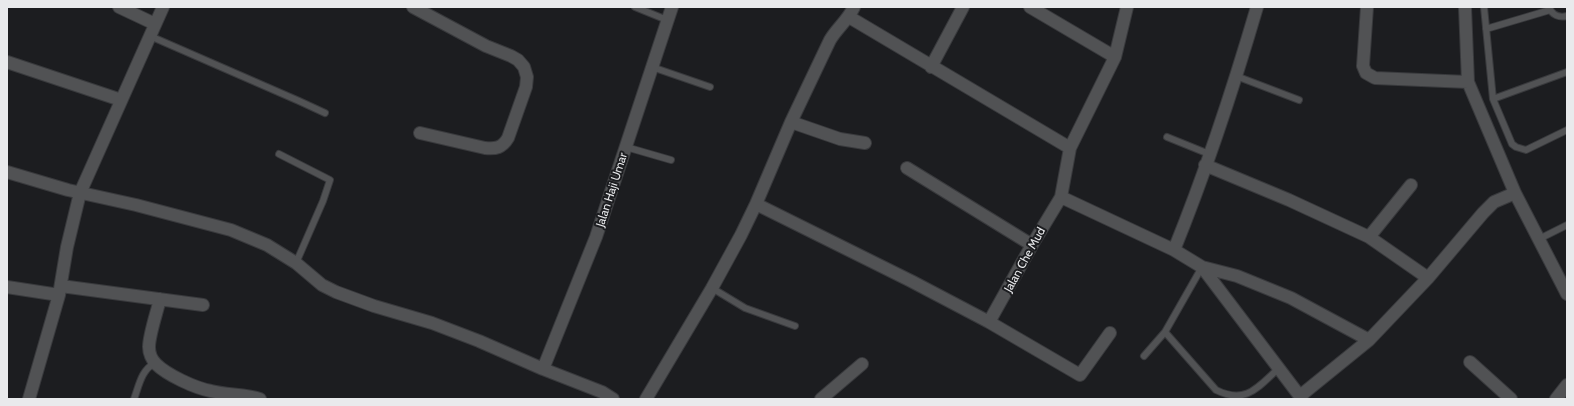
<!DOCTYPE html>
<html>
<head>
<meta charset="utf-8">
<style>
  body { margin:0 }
  #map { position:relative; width:1574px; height:406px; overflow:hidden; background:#1c1d20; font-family:Cabin,sans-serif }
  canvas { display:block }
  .frame { position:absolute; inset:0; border:8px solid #e9eaec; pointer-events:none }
</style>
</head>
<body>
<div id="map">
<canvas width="1574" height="406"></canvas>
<div class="frame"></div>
</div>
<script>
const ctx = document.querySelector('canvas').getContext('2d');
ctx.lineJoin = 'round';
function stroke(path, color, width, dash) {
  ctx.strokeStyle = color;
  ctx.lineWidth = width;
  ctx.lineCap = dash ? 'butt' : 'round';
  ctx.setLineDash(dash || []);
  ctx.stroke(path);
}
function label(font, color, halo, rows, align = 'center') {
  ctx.font = font + ' Cabin,sans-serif';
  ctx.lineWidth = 4;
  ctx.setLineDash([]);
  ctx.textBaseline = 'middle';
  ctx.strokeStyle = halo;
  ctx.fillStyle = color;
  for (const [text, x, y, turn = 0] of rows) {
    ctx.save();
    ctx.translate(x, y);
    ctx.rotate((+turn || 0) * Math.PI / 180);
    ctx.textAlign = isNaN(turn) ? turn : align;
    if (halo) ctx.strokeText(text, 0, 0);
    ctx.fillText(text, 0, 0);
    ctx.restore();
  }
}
const service = new Path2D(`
  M635 7 667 20
  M1484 7 1493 99 1512 144 1516 147 1526 150 1567 130
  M1549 7C1552 15 1559 18 1567 16
  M1486 29 1550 10
  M150 36 299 101 325 113
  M652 67 710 87
  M1236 76 1299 100
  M1493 99 1567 72
  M1167 137 1209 154
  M626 147 671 160
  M279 154 330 180 323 201 296 263
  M1539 239 1567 225
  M712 288 745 308 795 326
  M1165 332 1216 390C1246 405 1258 387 1279 368
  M1144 356 1165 332 1202 267
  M134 399C139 386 141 370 155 363`);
const minor = new Path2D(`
  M119 7 155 24
  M413 7 486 46 511 56 518 60 524 67 527 77 526 87 508 138C502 148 496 149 485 148L420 133
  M1030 7 1115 57
  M1367 7 1363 66 1366 73 1375 78 1468 82
  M1465 7 1468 82 1515 193 1567 294
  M849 17 1070 148
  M7 62 121 100
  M931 67 963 7
  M791 122 840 139 865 143
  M1205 165 1289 200 1369 237 1428 278
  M907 168 1032 245
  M7 172 68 190 136 205 231 230 267 245 296 263 322 285 336 292 374 306 432 323 479 341 543 369 602 392 613 399
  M1061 197 1174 250 1202 267 1237 276 1291 298 1369 340
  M756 204 911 281 989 322 1080 375 1110 333
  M1369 237 1411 185
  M1174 250C1206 171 1233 89 1257 7
  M1202 267 1302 399
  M61 286 203 305
  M7 287 59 295
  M160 299C157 312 149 335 149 347 149 353 152 360 156 364 167 375 195 388 211 391 226 395 247 394 260 399
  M989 322 1032 245 1061 197 1070 148 1115 57 1127 7
  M1470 362 1511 399
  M543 369 596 237 672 7
  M1300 396 1369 340 1428 278 1483 213 1494 202 1515 193
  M29 399 59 295 67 247 80 193 163 7
  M646 399 712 288 741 235 756 204 791 122 830 40C837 28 848 20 854 7
  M821 399 862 364
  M1556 399 1567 385`);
stroke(service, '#393a3d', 8);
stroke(minor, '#393a3d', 14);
stroke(service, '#515254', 6);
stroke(minor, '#515254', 12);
label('12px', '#e9eaec', '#1c1d20', [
  ["Jalan Haji Umar",612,190,-72],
  ["Jalan Che Mud",1025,260,-61]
]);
</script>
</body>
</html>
